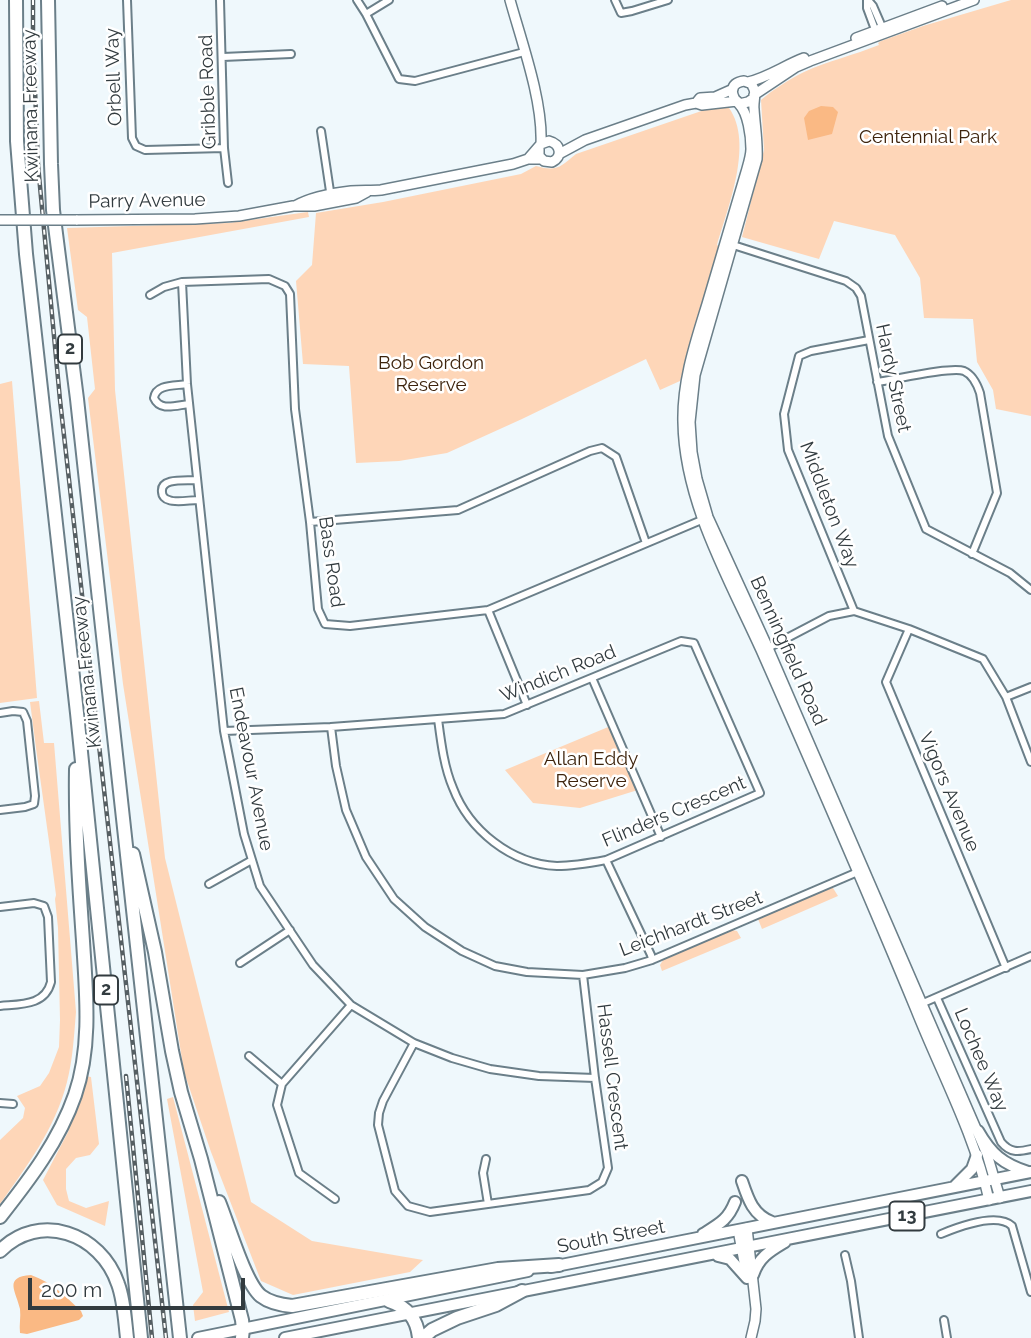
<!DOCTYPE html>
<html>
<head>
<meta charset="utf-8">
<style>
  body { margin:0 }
  #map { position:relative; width:1031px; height:1338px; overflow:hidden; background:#eff8fc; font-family:Raleway,sans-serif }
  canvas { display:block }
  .scale { position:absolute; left:28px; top:1278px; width:217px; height:32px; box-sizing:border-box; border:4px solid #323b3f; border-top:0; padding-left:9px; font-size:21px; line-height:24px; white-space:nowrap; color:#323b3f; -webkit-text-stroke:5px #fff; paint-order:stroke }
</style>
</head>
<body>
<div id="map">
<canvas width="1031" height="1338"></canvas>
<div class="scale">200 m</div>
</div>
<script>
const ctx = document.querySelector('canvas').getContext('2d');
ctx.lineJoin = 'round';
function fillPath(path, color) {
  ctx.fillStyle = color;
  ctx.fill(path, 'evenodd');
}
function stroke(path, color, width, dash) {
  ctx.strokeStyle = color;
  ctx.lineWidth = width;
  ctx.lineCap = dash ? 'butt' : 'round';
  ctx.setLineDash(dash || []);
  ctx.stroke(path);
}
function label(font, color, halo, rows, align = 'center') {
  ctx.font = font + ' Raleway,sans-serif';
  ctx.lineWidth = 5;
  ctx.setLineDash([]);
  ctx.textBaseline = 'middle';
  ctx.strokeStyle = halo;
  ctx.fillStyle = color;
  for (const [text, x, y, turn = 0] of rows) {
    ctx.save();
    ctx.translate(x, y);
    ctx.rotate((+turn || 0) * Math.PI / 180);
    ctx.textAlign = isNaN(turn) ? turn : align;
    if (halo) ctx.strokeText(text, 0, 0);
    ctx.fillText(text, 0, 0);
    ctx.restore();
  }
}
fillPath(new Path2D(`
  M1011 0H1031V416L996 409 993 390 977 362 973 319 924 318 920 278 895 235 834 221 819 259 742 237 764 150 761 100C774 89 788 80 804 72 828 61 854 55 879 45L878 43 881 41 923 26Z
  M716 106 729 108C754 143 728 207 717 245L719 246 680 381 660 390 646 359 522 419 447 453 399 461 356 463 349 366 303 364 296 281 312 265 316 213 383 202 521 174 536 166C557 172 560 167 576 154Z
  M308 212 309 217 112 253 115 390 165 858 251 1202 312 1241 423 1260 410 1272 293 1295 261 1281 211 1152 184 1072 123 684 88 398 95 389 87 317 78 310 67 228 228 223Z
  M12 381 37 698 0 703V384Z
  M39 701 44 743H54L76 1012C74 1035 73 1059 67 1082 55 1129 27 1166 0 1204V1140L23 1118 25 1108 17 1096 40 1086 49 1073 59 1047 60 1020 58 928 55 899 56 895C48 830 38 767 30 702Z
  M613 725 641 789 580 808 533 803 505 770Z
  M831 888H833L838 896 762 929 758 919Z
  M732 930 737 931 741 938 662 971 660 965 663 960Z
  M85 1076 91 1077 99 1144 90 1155 76 1158 66 1169V1189L69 1201 86 1208 109 1201 105 1226 57 1205 43 1180 68 1132Z
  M173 1097 229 1312 195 1321 193 1305 203 1292 167 1099Z`), '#fed6b8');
fillPath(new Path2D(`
  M821 106 833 107 838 112 832 134 808 140 804 118 809 111Z
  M31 1275C53 1283 64 1295 81 1311L83 1316 79 1320 27 1334 20 1333C19 1325 21 1317 20 1309 16 1291 3 1277 31 1275Z`), '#fab984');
const minor = new Path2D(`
  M127 0 132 138 136 146 145 150 224 148
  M220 0 224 148 228 183
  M357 0 366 14 399 79 415 81 524 52
  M615 0 621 13 632 11 668 0
  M867 0V8L877 35
  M868 0 873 6 883 29
  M366 14 389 0
  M223 57 291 54
  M321 131 331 198
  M730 244 846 281 856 288 861 296 888 436 926 529 1010 573 1031 590
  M182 282 187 384 224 731 244 834 260 886 313 965 351 1005 414 1043 452 1058 490 1069 539 1076 595 1078
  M150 295 164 287 182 282 269 279 285 286 290 294 295 409 310 522 318 609 325 624 350 626 488 610 704 519
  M877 382C894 380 951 366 964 371 973 375 977 384 980 393L997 493 972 554
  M187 384C174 386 156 384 154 398 160 412 177 405 189 404
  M196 480C187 481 160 477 162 492 162 496 165 499 169 500 176 503 190 500 198 500
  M310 522 458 510 590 451 602 448 616 457 646 543
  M488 610 527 705
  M854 611 788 450 784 414 799 356 811 351 869 340
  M909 629 886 682 1006 968
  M766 649 829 616 854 611 909 629 983 659 1006 697 1031 762
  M592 678 661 837
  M1006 697 1031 687
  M0 713 13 711 23 712 27 721 35 796 34 804 25 807 0 810
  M331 727 336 766 346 810 366 857 394 899 425 927 462 951 495 966 527 972 583 975 625 968 652 960 860 871
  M224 731 331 727 504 714 681 641 694 643 760 793 606 860C590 863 573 866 557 866 511 864 469 830 453 788 444 767 441 742 438 719
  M606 860 651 955 652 960
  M209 884 252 860
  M0 907 34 903 44 906 48 917 51 982C45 1006 20 1004 0 1006
  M240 963 290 930
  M937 998 1001 1142C1010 1153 1018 1152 1031 1149
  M921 1004 1031 956
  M414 1043 383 1101 379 1113 378 1125 395 1191 408 1206 430 1212 589 1190 602 1182 608 1168 595 1078 583 975
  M249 1056 282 1084
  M0 1103 13 1104
  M486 1159 483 1173 488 1204
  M335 1199 299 1173 277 1105 282 1084 351 1005
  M941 1234C958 1227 997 1212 1012 1226L1031 1292
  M845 1255 851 1281 859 1338
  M944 1320 947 1338`);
const secondary = new Path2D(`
  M510 0C522 43 543 101 541 144
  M856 38 942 6
  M748 82C767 78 785 65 804 58
  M754 95 796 67 810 61 974 0
  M754 98 748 102 739 104C730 95 729 83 744 81 749 83 751 82 753 87 757 93 753 102 754 109 755 126 758 142 757 159L695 375 690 422 692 452 697 479 708 517 768 648 987 1154 1000 1198
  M696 103 702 105 737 101
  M739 104C748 113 751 136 751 149 751 156 748 165 746 172 733 216 720 260 707 304 695 343 682 381 683 422 684 502 729 579 761 650 814 770 866 889 916 1010 941 1073 974 1133 989 1200
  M559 154 585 140 685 105 696 103 700 98 715 97 733 89
  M528 159 541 144 549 141C561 144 563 157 552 162L544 161 539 156V147
  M295 206C311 197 333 193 351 191 361 190 371 191 381 190L513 164 528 159H541
  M76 220 195 219 239 216 293 206H314L356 198 367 192
  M747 1228 756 1309 755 1321 751 1338
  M738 1230 747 1278`);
const trunk = new Path2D(`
  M978 1131C991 1154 1003 1164 1028 1172
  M742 1181C748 1199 753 1215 772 1222
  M954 1187 972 1169 977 1155
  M703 1234C719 1224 728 1220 735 1202
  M718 1256 730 1259 747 1278
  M551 1267 1031 1172
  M753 1275C759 1257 770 1251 785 1242
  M198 1338 528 1271
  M285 1338 1031 1191`);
const motorway = new Path2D(`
  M16 0 17 141 26 254 77 713 141 1338
  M48 0 51 164 53 210 77 399 180 1338
  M133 854 155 952 172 1051 181 1092 201 1159 242 1320 243 1329 242 1338
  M219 1202C228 1224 245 1283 261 1296 270 1303 282 1305 292 1306L498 1269 559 1265
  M0 1217C30 1179 59 1141 75 1095 92 1046 86 991 83 941 79 884 75 827 76 769
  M0 1251C39 1211 101 1233 118 1284 124 1300 125 1321 127 1338
  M389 1301C407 1307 417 1318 419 1338
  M423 1338 432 1330 457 1318 496 1305 522 1291`);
stroke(minor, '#6b7f89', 10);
stroke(secondary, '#6b7f89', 12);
stroke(trunk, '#6b7f89', 14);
stroke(motorway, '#6b7f89', 16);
stroke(minor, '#fff', 6);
stroke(secondary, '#fff', 9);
stroke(trunk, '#fff', 10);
stroke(motorway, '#fff', 12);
const rail = new Path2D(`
  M33 0V40L38 165 60 400 166 1338
  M126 1076 152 1338`);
stroke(rail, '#565f63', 4.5);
stroke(rail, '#fff', 2, [5]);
const secondaryBridge = new Path2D(`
  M0 220H76`);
stroke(secondaryBridge, '#6b7f89', 12, []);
stroke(secondaryBridge, '#fff', 9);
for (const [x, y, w] of [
  [70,349,24],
  [106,990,24],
  [907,1216,35]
]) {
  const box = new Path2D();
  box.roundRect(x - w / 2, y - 14.5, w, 29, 5);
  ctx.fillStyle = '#fff';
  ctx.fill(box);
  stroke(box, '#323b3f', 2);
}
label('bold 18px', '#323b3f', null, [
  ["2",70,349],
  ["2",106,990],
  ["13",907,1216]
]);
label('19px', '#323b3f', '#fff', [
  ["Orbell Way",114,77,-92],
  ["Gribble Road",208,92,-92],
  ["Kwinana Freeway",31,106,-91],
  ["Parry Avenue",147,201,-1],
  ["Hardy Street",893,378,78],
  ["Middleton Way",829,505,69],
  ["Bass Road",331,562,82],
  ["Benningfield Road",788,651,66],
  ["Kwinana Freeway",87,672,-96],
  ["Windich Road",558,674,-22],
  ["Endeavour Avenue",251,769,79],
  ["Vigors Avenue",949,792,67],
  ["Flinders Crescent",674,812,-23],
  ["Leichhardt Street",691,924,-21],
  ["Lochee Way",981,1060,67],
  ["Hassell Crescent",612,1077,83],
  ["South Street",611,1237,-11]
]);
label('19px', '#3e240d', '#fff', [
  ["Centennial Park",928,137],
  ["Bob Gordon",431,363],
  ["Reserve",431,385],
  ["Allan Eddy",591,759],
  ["Reserve",591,781]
]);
</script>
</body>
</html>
